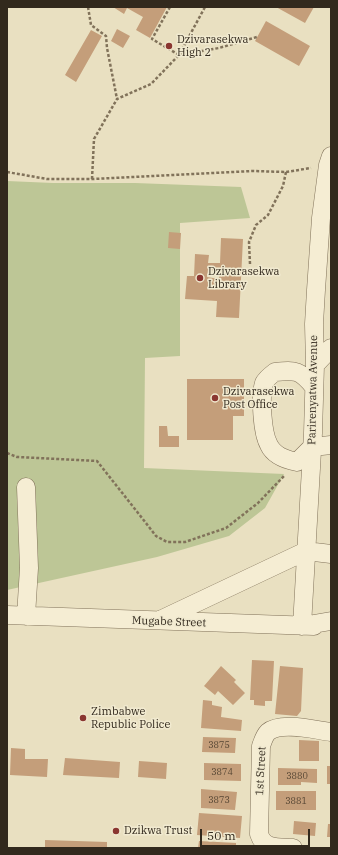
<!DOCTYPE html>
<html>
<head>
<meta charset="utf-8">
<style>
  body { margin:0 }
  #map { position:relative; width:338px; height:855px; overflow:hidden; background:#e9e0c1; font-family:"IBM Plex Serif",serif }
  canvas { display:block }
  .frame { position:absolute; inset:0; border:8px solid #32291d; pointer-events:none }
  .scale { position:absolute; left:200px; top:829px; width:110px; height:18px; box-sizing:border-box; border:2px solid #32291d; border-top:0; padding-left:5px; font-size:12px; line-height:14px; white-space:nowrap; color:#32291d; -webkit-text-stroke:3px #f1ead0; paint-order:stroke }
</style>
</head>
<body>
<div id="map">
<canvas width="338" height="855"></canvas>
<div class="frame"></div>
<div class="scale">50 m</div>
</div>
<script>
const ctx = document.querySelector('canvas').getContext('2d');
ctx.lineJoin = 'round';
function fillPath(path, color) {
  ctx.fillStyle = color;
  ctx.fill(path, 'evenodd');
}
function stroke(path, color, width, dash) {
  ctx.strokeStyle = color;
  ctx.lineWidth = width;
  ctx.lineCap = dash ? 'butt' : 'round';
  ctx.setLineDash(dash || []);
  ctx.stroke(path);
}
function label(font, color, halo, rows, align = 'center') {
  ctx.font = font + ' "IBM Plex Serif",serif';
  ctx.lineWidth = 3;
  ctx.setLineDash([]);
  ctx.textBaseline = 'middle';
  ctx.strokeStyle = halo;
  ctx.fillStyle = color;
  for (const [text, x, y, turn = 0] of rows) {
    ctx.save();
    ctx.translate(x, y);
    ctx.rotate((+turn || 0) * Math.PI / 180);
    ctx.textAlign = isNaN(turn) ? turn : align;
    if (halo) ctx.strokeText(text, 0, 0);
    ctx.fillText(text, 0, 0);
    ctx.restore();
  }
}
fillPath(new Path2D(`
  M7 181 53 183H135L241 187 250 218 180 223V356L145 358 144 468 284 474 265 508 229 536 157 557 7 590Z`), '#bdc696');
fillPath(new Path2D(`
  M113 7H167L150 38 136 30 143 17 127 8 124 14Z
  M276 7H314L305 23Z
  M266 21 310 46 299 66 255 41Z
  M117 29 130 36 123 48 111 41Z
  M91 30 102 36 76 82 65 75Z
  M169 232 181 233 180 249 168 248Z
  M221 238 243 239 239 318 216 317 217 301 185 299 187 276H194L195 254 209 255 208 263H220ZM208 270 220 271 219 279 207 277Z
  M187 379H244V416H233V440H187Z
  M159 426H167L168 436H179V447H159Z
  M252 660 274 661 272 701H265V706L254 705V700H250Z
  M221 666 236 680 234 682 245 693 233 705 218 691 215 695 204 686Z
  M280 666 303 668 301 711 297 716 275 714Z
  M203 700 212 701V705L222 707 221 717 242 720 241 731 201 728Z
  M203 737 236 738 235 753 202 752Z
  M299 740 319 741V761H299Z
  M11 748 25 749V759H48L47 777 10 775Z
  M65 758 120 762 119 778 63 775Z
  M139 761 167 763 166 779 138 777Z
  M204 763 241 764V781L204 780Z
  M327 766H331V784H327Z
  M278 768 317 769V783L301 782V785H278Z
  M201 789 237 792 235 810 201 808Z
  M276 791H316V810H276Z
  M199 813 242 816 240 838 197 835Z
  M294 821 316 823 315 836 293 834Z
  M328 824H331V837H327Z
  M45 840 107 842V848H45Z
  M199 841 236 843V848H198Z`), '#c49e7a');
const minor = new Path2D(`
  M331 156 328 165 321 218 316 290 314 324 315 365 313 433 302 626 331 621
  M315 365 331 348
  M314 387C300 370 296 370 275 372 271 375 266 379 264 383 260 396 262 433 269 445 274 456 287 460 297 462L312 447 331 445
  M7 615 314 626
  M26 616 29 568 26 487
  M160 620 306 551 331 554
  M293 848C279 847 264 850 259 834L261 746C263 741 264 736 268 732 281 721 315 730 331 732`);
stroke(minor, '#81725a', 19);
stroke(new Path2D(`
  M88 7 91 25 106 36 107 48 117 99
  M170 7 152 39 179 55 219 48 257 37
  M7 172 47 179H92L253 171 286 172 311 168
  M92 179 94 139 117 99 151 84 179 55 205 7
  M250 264 249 242 256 225 268 215 283 186 286 172
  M7 453 17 457 97 461 142 518 156 536 167 542H185L226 528 258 503 285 475`), '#81725a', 2.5, [3, 2]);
stroke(minor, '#f5edd3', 18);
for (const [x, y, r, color] of [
  [169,46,4,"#8a3630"],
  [200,278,4,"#8a3630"],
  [215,398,4,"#8a3630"],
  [83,718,4,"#8a3630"],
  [116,831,4,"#8a3630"]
]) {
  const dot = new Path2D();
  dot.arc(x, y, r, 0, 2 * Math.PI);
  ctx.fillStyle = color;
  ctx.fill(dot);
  stroke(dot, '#f1ead0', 1.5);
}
label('9px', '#564634', null, [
  ["3875",219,745],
  ["3874",222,772],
  ["3880",297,776],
  ["3873",219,800],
  ["3881",296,801]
]);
label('11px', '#32291d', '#f1ead0', [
  ["Dzivarasekwa",177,40],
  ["High 2",177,53],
  ["Dzivarasekwa",208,272],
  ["Library",208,285],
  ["Dzivarasekwa",223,392],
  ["Post Office",223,405],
  ["Zimbabwe",91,712],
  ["Republic Police",91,725],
  ["Dzikwa Trust",124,831]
], 'left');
label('11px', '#32291d', '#f1ead0', [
  ["Parirenyatwa Avenue",313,390,-89],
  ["Mugabe Street",169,622,2],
  ["1st Street",261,771,-87]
]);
</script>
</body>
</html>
